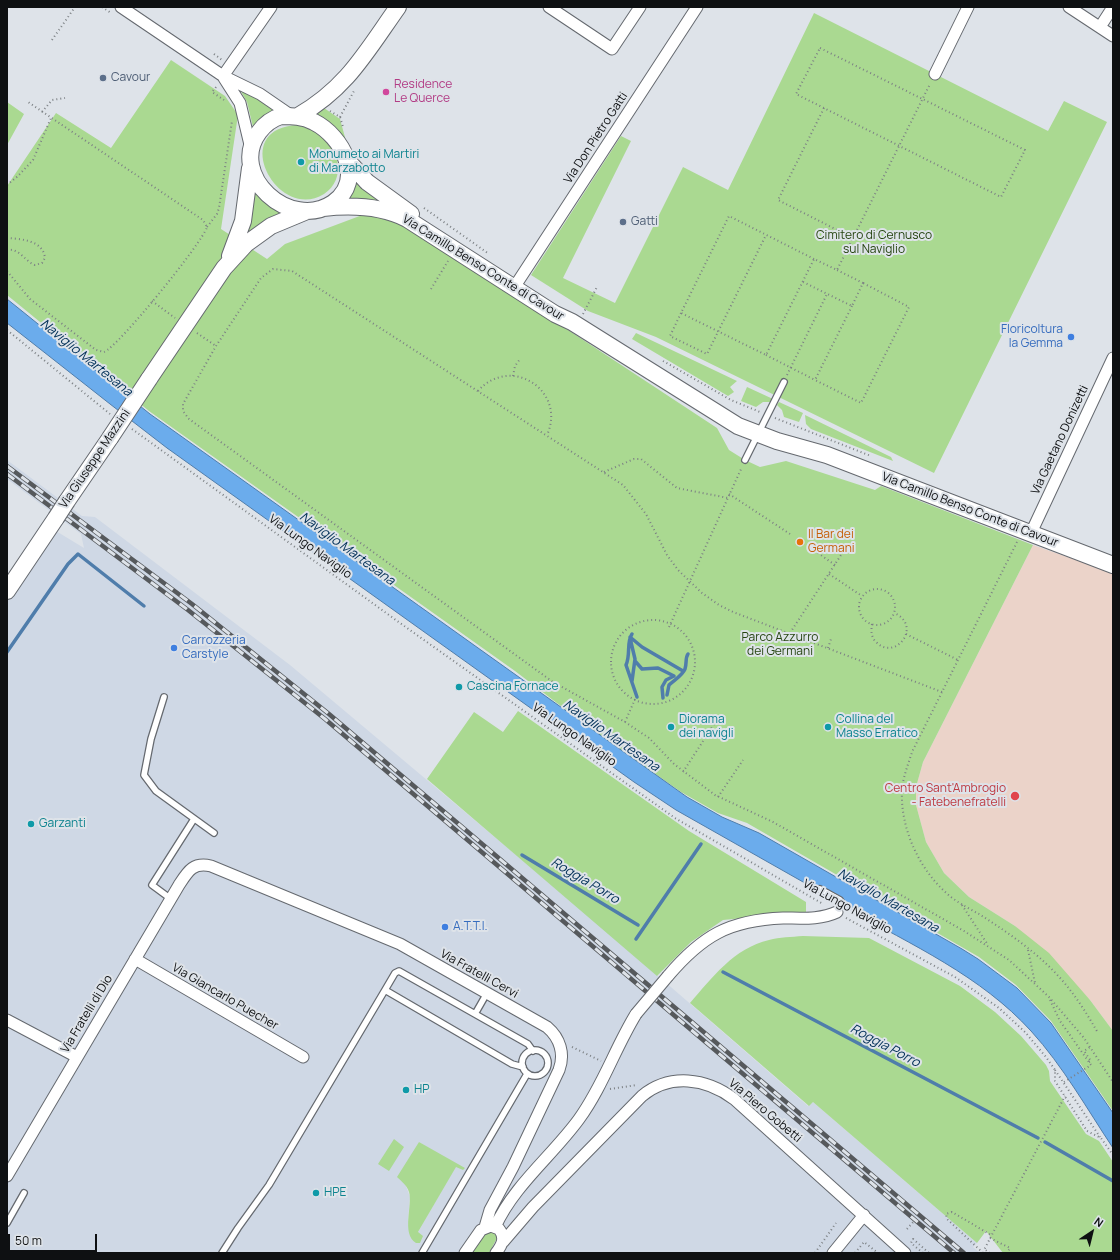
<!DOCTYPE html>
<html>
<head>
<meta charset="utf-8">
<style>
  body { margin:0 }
  #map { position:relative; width:1120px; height:1260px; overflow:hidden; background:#dee3e9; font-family:Manrope,sans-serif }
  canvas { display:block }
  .frame { position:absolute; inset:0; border:8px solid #0e1012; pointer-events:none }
  .north { position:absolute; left:1072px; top:1212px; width:40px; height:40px; -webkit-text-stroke:3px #dee3e9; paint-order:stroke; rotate:35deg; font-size:11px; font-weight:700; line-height:16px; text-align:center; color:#0e1012 }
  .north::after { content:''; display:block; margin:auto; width:14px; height:18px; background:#0e1012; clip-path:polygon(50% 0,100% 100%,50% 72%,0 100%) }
  .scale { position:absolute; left:8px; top:1234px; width:89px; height:18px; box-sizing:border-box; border:2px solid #0e1012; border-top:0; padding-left:5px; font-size:12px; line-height:14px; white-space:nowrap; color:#0e1012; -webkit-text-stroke:3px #dee3e9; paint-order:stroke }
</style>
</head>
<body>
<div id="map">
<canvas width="1120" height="1260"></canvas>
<div class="frame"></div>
<div class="north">N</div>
<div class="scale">50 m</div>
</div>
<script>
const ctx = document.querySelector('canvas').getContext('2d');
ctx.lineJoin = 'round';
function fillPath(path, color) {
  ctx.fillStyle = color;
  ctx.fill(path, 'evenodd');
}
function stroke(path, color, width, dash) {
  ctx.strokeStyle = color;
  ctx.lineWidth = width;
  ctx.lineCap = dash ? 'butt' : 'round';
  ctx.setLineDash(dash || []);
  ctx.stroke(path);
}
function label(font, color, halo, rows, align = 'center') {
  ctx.font = font + ' Manrope,sans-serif';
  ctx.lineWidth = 4;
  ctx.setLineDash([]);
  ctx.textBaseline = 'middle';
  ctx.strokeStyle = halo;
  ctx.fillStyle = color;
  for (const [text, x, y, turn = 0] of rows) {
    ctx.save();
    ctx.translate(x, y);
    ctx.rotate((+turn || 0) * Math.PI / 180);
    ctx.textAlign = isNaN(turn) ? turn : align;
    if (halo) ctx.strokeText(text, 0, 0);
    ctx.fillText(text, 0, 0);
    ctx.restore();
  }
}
fillPath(new Path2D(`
  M7 460 82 516 95 517 290 665 596 922 808 1106 813 1102 977 1243 973 1247 980 1253H7V594L51 528 84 548 81 534 7 479ZM419 1142 463 1170 456 1166 418 1232 408 1220 410 1197 406 1186Z`), '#cfd8e5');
fillPath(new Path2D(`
  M1033 545 1113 573V1031L1090 1000 1015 926 969 897 944 873 926 842 916 805V787L923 762Z`), '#ebd3c9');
fillPath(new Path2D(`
  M814 13 1048 131 1064 101 1107 122 934 473 656 337 588 311 531 275 621 136 631 141 563 278 615 303 683 167 728 190Z
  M171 60 225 96 238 115 221 229 267 259 285 244 365 214 398 223 565 328 717 428 729 450 745 460 760 467 786 461 875 490 881 486 1033 545 923 762 916 787V805L926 842 944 873 969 897 1015 926 1049 953 1090 1000 1113 1031V1111L1051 1021 1016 985 979 957 747 823 718 813 681 792 587 726 515 671 149 411 7 295V186L56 113 111 148Z
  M239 88 277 109 253 127 247 102Z
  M7 102 24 114 7 145Z
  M324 108 340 119 346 141 332 124 316 114Z
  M297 125C305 127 313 130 320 135 339 148 347 179 324 194 278 223 227 129 297 125Z
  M356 179 397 207 346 200Z
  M254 190 286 213 248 236 245 234Z
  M636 333 737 381 730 387 734 392 728 396 632 339Z
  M747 387 773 399 771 402H763L756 407 741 401Z
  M779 402 803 413 799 422 784 417 782 410 777 405Z
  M805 415 891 457 893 461 811 429 806 424Z
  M518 711 689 831 806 902V912L723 920 691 942 657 976 427 779 474 712 503 732Z
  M803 936 869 938 960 986 995 1012 1021 1036 1046 1065 1049 1071 1050 1081 1086 1134 1099 1141 1113 1162V1253H1003L986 1231 977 1243 813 1102 809 1106 690 1003C712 978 734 948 769 940 780 937 791 937 803 936Z
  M394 1139 404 1147 389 1171 378 1164Z
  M419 1142 465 1168 463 1170 456 1167 418 1232 423 1236 420 1243H416C401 1234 413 1205 409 1192 407 1185 401 1181 397 1177Z
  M489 1231 496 1233 497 1238 489 1253H471L485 1232Z`), '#aad991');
const water = new Path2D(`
  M7 299 150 414 687 797 722 817 759 833 962 949 978 959 1017 988 1051 1023 1113 1113V1148C1087 1109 1063 1066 1031 1031 981 976 912 945 848 909L844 899 821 886 819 891 676 810 634 782 167 448 110 404 7 323Z`);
fillPath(water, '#6bacec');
stroke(water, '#4f7dab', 1);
stroke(new Path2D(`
  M632 634C626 643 631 654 626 665L637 697
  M630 637 642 647 683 671
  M630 638 635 659 632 681
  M7 652 68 564 78 554 144 606
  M635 661 642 669 658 668 674 676
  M667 695 669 685C674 680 682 676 685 669 687 663 685 658 688 654
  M663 698 662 687 666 680 674 676
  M522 855 638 925
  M636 939 701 844
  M723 972 1038 1138
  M1045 1142 1113 1181`), '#4f7dab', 3.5);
const lane = new Path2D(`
  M745 460 784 382
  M164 697 151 739 144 775 156 791 214 833
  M820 889 840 900 842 904 837 912
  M171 899 152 885 194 819
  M385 990 395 973 399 971 528 1044 533 1051
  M475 1014 487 993
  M522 1063a13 13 0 1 1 26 0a13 13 0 1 1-26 0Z
  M7 1223 24 1193
  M222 1253 238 1228 269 1185 385 990 512 1064 523 1067
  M422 1253 527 1074`);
const street = new Path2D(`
  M121 7 223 76 260 94 292 116
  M549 7 612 49 640 7
  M1069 7 1113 36
  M1100 27 1113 7
  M935 74 968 7
  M223 76 271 7
  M224 78 240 103 251 149
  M517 283 697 7
  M1031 533 1113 358
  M135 959 303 1057
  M668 976C702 936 729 920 783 918 801 918 820 920 837 912
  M7 1020 77 1057
  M7 1176 179 885C188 871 193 862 211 866L400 944 547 1027C560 1038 565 1054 559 1070L513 1167 490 1210 485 1227
  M495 1227C514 1185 553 1155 579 1119 603 1086 615 1048 636 1014
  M503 1242 533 1207 642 1096C670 1073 706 1078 734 1099L905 1253
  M465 1253 481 1230 491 1226 499 1229C506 1238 502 1245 496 1253
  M833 1253 864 1215`);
const secondary = new Path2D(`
  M281 116C292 116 303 116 314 122 342 136 366 180 333 203 290 232 227 175 259 132 265 124 271 119 281 116Z
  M298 116C347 88 366 52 398 7
  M348 161 367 182 411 214
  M323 208C351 205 382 206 407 219L555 314 572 322 738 426 777 441 827 455 1113 565
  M230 256 243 221 250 168
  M149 379 224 268 246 244 271 226 307 211
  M67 501 110 438
  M7 591 56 518`);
stroke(lane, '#65696f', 8);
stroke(street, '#65696f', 13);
stroke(secondary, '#65696f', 18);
stroke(new Path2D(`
  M102 7 111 13
  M52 40 75 7
  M820 48 1025 150 1001 197 796 94Z
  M214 54 222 60
  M216 87 212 92 224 100
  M824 108 778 200 853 238
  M330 111 340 117 343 127
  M42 112 52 100 65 98
  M340 117 354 91
  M7 185 18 176 33 160 51 118
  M424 208 489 254
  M207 227 217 214 219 208 232 121
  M7 238C21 239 43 240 45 258L42 263 35 265C24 261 20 248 7 250
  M814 259 729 216 681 313 766 355 814 259 837 270 930 84
  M7 271 30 299 96 350 104 352C118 347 203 242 207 227L203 220 28 102
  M803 282 852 306 863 283 837 270
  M431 289 448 261
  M152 301 175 318
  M852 306 815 380 861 403 909 307 863 283
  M681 313 670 336 707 354 766 235
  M583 314 597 287
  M7 330 110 414
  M197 333 216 346
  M766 355 815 380
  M663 361 731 400 760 412
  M787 375 827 294
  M513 376 515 366 520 359
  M478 391C511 354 567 391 547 435
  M775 418 871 456
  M132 429 400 623 675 818 823 904
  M604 472 634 459H641L677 488 728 498
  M729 494 790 534
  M1017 542 912 752C908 765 903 777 902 790 900 829 920 872 951 897 960 904 970 909 979 914 998 926 1017 939 1034 953 1064 978 1079 1000 1098 1033
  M808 546 835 565
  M829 574 862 596
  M859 607a18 18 0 1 1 36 0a18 18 0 1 1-36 0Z
  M611 662a42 42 0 1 1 84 0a42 42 0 1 1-84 0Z
  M872 624C871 631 871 637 876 642 896 662 923 625 894 613
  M669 627 742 467
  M790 633 841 555
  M906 634 958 660
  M828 648 831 639
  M942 692 733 612 719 605 702 593 678 570 667 555 646 514 623 485 292 271 273 269 261 278 216 346 183 404V411L189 419 553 682 625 722 649 738 674 764 715 795 773 822 964 931 1009 960 1049 997 1084 1038 1113 1082
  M625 722 636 697
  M683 772 720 715
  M718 797 743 760
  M962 905 988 945
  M846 918 955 977 999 1008 1025 1032 1046 1057 1055 1070V1081L1087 1131 1101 1138 1113 1155
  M1028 950 1035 983
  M1050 1000 1060 1021 1091 1065 1064 1082
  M572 1047 601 1061
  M1089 1062 1091 1061 1084 1051 1090 1047
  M1055 1070 1100 1137
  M610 1089 637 1085
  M907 1229 914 1221
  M990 1238 1010 1248 1007 1253
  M815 1253 836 1223
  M855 1253 864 1242 878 1253
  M923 1253 911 1243 913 1239 929 1253
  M983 1253 947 1219 946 1214 952 1212 991 1235
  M990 1253 984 1249 985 1248 1065 1096`), '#7c8084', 2, [1, 3]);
stroke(lane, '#fff', 5.5);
stroke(street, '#fff', 11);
stroke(secondary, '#fff', 16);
const rail = new Path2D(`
  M7 466 192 604 329 714 964 1253
  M7 474 188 610 325 719 954 1253`);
stroke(rail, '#56595c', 4.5);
stroke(rail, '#dee3e9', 3, [9]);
const streetBridge = new Path2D(`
  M636 1014 668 976`);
const secondaryBridge = new Path2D(`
  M110 438 149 379
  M56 518 67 501`);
stroke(streetBridge, '#65696f', 13, []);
stroke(secondaryBridge, '#65696f', 18, []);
stroke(streetBridge, '#fff', 11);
stroke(secondaryBridge, '#fff', 16);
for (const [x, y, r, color] of [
  [103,78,4,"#5c6f8a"],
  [386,92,4,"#d1479c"],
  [301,162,4,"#0f9aa8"],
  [623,222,4,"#5c6f8a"],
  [1071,337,4,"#3f7fe0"],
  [800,542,4,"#e8710a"],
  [174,648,4,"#3f7fe0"],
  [459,687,4,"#0f9aa8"],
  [671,727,4,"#0f9aa8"],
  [828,727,4,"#0f9aa8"],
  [1015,796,5,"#e0444e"],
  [31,824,4,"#0f9aa8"],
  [445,927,4,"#3f7fe0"],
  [406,1090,4,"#0f9aa8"],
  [316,1193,4,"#0f9aa8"]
]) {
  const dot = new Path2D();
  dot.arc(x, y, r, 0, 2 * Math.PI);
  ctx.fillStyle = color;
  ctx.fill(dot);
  stroke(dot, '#dee3e9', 1.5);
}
label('12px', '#4e5e75', '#dee3e9', [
  ["Cavour",111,78],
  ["Gatti",631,222]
], 'left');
label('12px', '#b23c85', '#dee3e9', [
  ["Residence",394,85],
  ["Le Querce",394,99]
], 'left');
label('12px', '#0e1012', '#dee3e9', [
  ["Via Don Pietro Gatti",596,138,-57],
  ["Via Camillo Benso Conte di Cavour",483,268,32],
  ["Via Gaetano Donizetti",1060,440,-65],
  ["Via Giuseppe Mazzini",95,459,-56],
  ["Via Camillo Benso Conte di Cavour",970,510,21],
  ["Via Lungo Naviglio",310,547,36],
  ["Via Lungo Naviglio",574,735,35],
  ["Via Lungo Naviglio",847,907,29],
  ["Via Fratelli Cervi",479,974,29],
  ["Via Giancarlo Puecher",225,997,30],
  ["Via Fratelli di Dio",87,1014,-59],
  ["Via Piero Gobetti",765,1111,40]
]);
label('12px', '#0d838f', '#dee3e9', [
  ["Monumeto ai Martiri",309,155],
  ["di Marzabotto",309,169],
  ["Cascina Fornace",467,687],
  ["Diorama",679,720],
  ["dei navigli",679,734],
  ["Collina del",836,720],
  ["Masso Erratico",836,734],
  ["Garzanti",39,824],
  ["HP",414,1090],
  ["HPE",324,1193]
], 'left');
label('12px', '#264511', '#dee3e9', [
  ["Cimitero di Cernusco",874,236],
  ["sul Naviglio",874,250],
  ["Parco Azzurro",780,638],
  ["dei Germani",780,652]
]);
label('12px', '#366cbe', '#dee3e9', [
  ["Floricoltura",1063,330,"right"],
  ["la Gemma",1063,344,"right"],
  ["Carrozzeria",182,641],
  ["Carstyle",182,655],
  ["A.T.T.I.",453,927]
], 'left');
label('12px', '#c56008', '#dee3e9', [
  ["Il Bar dei",808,535],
  ["Germani",808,549]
], 'left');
label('12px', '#be3a42', '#dee3e9', [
  ["Centro Sant'Ambrogio",1006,789],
  ["- Fatebenefratelli",1006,803]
], 'right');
label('italic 13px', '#002f57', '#dee3e9', [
  ["Naviglio Martesana",86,358,39],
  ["Naviglio Martesana",347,549,36],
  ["Naviglio Martesana",611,736,35],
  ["Roggia Porro",585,881,31],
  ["Naviglio Martesana",888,901,30],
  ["Roggia Porro",885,1046,28]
]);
</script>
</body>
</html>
